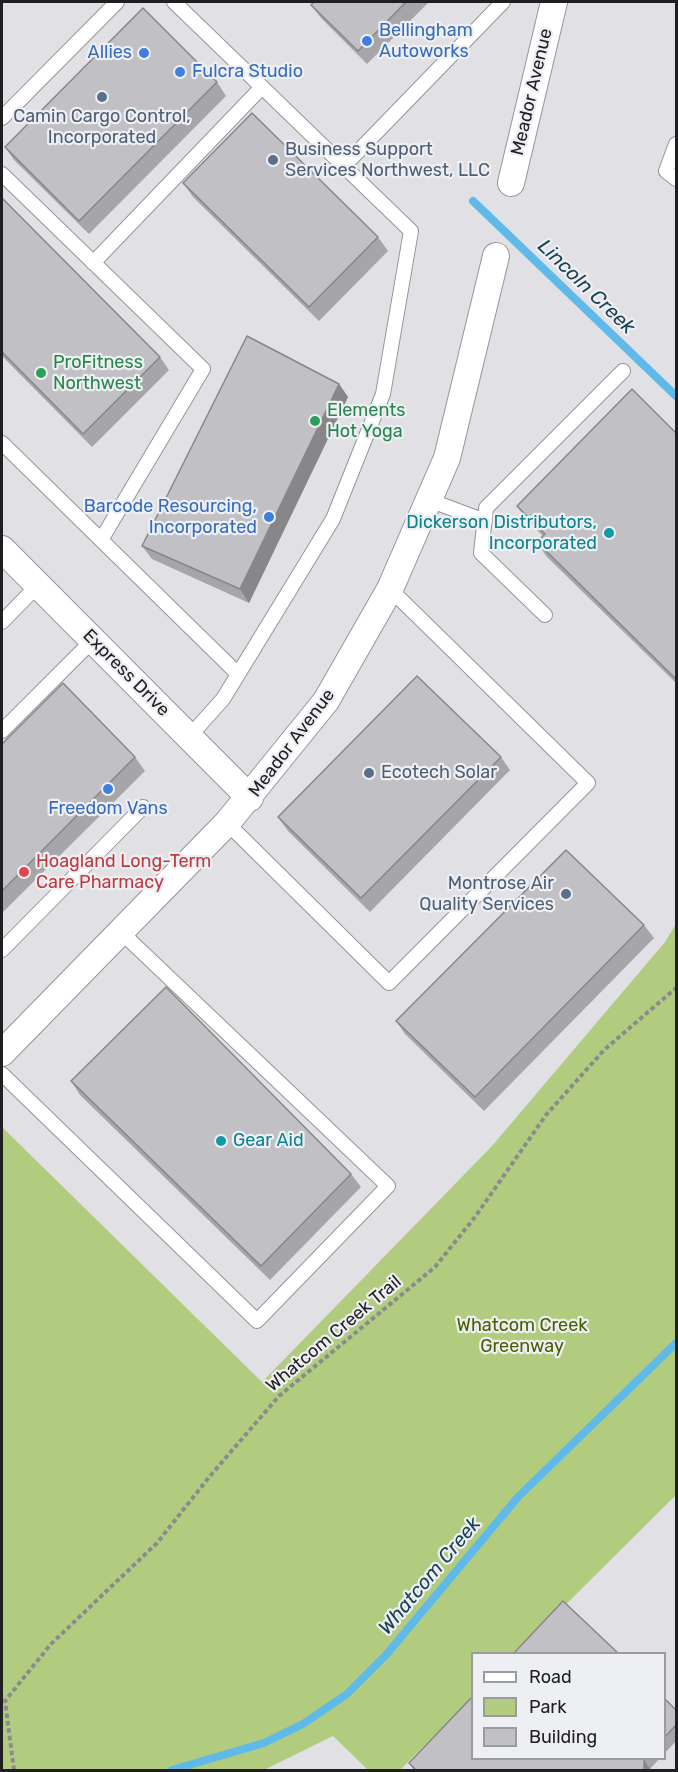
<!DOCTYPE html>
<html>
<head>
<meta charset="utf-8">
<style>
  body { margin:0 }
  #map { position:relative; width:678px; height:1772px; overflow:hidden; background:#e1e1e5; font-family:Rubik,sans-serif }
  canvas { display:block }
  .frame { position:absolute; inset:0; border:3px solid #1f1f21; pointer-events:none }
  .legend { position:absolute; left:471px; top:1652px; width:195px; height:108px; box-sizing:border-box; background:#eeeff2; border:2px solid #9b9c9e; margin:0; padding:8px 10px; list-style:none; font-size:18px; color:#1f1f21 }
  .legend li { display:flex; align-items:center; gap:12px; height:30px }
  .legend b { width:30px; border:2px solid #9b9c9e }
</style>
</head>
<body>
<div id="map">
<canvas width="678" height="1772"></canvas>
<div class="frame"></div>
<ul class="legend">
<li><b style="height:8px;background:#fff"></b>Road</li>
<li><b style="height:16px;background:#b1cc7f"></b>Park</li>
<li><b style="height:16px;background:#c1c0c4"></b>Building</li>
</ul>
</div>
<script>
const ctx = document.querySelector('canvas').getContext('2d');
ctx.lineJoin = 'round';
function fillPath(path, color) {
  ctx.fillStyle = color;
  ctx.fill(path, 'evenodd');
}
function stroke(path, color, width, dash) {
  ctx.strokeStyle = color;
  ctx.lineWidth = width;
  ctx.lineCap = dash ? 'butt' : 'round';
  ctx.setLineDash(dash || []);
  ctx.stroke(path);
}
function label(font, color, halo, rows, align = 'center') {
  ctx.font = font + ' Rubik,sans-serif';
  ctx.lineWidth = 4.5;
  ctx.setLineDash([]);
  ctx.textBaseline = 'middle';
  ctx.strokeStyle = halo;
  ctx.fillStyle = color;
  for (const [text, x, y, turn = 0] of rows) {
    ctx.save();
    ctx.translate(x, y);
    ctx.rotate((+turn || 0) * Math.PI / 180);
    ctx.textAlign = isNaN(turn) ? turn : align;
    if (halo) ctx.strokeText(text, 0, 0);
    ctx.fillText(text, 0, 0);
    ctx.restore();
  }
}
fillPath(new Path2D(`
  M676 924V1495L517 1653 472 1654V1698L400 1770H368L333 1736 264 1770H2V1127L262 1382 492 1146 665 942Z`), '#b1cc7f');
stroke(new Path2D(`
  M473 201 676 396
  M172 1770 264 1743 303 1724 347 1694 386 1655 518 1497 676 1343`), '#5fbae9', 8);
const lane = new Path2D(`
  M174 2 411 231 383 394 333 519 223 699 189 737
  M2 118 117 2
  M676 144 666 171 676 179
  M344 166 503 2
  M2 174 203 369 101 540
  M93 263 262 87
  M2 443 238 674
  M429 500 485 521
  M545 615 481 553 486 508 623 371
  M2 622 38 585
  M2 731 93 640
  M227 823 389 983 588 783 390 589
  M2 950 143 807
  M2 1074 257 1321 388 1186 120 931`);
const street = new Path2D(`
  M511 183 554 2
  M2 549 250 798
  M2 1053 227 823 326 701 390 589 447 458 496 256`);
stroke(lane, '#949598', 16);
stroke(street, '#949598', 28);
stroke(new Path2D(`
  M14 1770 5 1701 51 1644 157 1543 210 1476 279 1396 435 1267 475 1217 546 1115 604 1050 676 988`), '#8b8b8e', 4, [4.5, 3]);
stroke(lane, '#fff', 14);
stroke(street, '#fff', 26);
fillPath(new Path2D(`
  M314 2H429L367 64 321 18 311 5Z
  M217 82 226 96 89 234 14 160 5 147Z
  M183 183 378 237 388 251 319 321 193 197Z
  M2 198 160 357 169 370 92 447 2 356Z
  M339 384 348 397 249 603 152 559 142 546Z
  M676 433V683L546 556 537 542 543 536 527 520 517 506Z
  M2 744 135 757 145 771 2 913Z
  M501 757 510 770 370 912 288 831 278 817Z
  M644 925 654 938 484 1111 405 1034 396 1021Z
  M71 1081 351 1174 361 1187 270 1280 80 1095Z
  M664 1698 676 1710V1741L664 1754Z
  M472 1758H660L650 1769V1770H414L409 1763Z`), '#a6a5a9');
fillPath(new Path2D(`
  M339 384 348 397 249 603 240 589Z
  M644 1760 650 1769V1770H644Z`), '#878689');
const building = new Path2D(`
  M314 2H406L358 51 311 5Z
  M143 8 217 82 79 221 5 147Z
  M252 113 378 237 309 307 183 183Z
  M2 198 160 357 83 434 2 352Z
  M247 336 339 384 240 589 142 546Z
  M632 389 676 433V679L537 542 545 534 517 506Z
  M417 676 501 757 361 898 278 817Z
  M63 683 135 757 2 891V744Z
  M566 850 644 925 475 1097 396 1021Z
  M166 987 351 1174 261 1266 71 1081Z
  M563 1601 618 1653H514Z
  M472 1697V1758H645L644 1760V1770H416L409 1763Z
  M664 1698 676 1710V1725L664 1738Z`);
fillPath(building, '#c1c0c4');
stroke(building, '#878689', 1.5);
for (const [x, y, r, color] of [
  [367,41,6,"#3f7fe0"],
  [144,53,6,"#3f7fe0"],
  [180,72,6,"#3f7fe0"],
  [102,97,6,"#5c6f8a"],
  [273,160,6,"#5c6f8a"],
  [41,373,6,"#2e9e5b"],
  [315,421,6,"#2e9e5b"],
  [269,517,6,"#3f7fe0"],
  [609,533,6,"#0f9aa8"],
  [369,773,6,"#5c6f8a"],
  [108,789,6,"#3f7fe0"],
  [24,872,6,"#e0444e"],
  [566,894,6,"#5c6f8a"],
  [221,1141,6,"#0f9aa8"]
]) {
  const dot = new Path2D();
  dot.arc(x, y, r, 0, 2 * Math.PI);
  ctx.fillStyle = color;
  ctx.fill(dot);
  stroke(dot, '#eeeff2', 2);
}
label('18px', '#366cbe', '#eeeff2', [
  ["Bellingham",379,31],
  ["Autoworks",379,52],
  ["Allies",132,53,"right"],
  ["Fulcra Studio",192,72],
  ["Barcode Resourcing,",257,507,"right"],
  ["Incorporated",257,528,"right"],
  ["Freedom Vans",108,809,"center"]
], 'left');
label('18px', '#1f1f21', '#eeeff2', [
  ["Meador Avenue",532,92,-77],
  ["Express Drive",126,673,45],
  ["Meador Avenue",292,743,-53],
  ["Whatcom Creek Trail",334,1334,-40]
]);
label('18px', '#4e5e75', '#eeeff2', [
  ["Camin Cargo Control,",102,117,"center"],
  ["Incorporated",102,138,"center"],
  ["Business Support",285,150],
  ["Services Northwest, LLC",285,171],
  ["Ecotech Solar",381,773],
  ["Montrose Air",554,884,"right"],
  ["Quality Services",554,905,"right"]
], 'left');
label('18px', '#27864d', '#eeeff2', [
  ["ProFitness",53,363],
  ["Northwest",53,384],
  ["Elements",327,411],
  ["Hot Yoga",327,432]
], 'left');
label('18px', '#0d838f', '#eeeff2', [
  ["Dickerson Distributors,",597,523],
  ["Incorporated",597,544],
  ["Gear Aid",233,1141,"left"]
], 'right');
label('18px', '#be3a42', '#eeeff2', [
  ["Hoagland Long-Term",36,862],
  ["Care Pharmacy",36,883]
], 'left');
label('18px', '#485f00', '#eeeff2', [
  ["Whatcom Creek",522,1326],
  ["Greenway",522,1347]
]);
label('italic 20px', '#1a4256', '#eeeff2', [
  ["Lincoln Creek",586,287,44],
  ["Whatcom Creek",430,1576,-50]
]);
</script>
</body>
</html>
